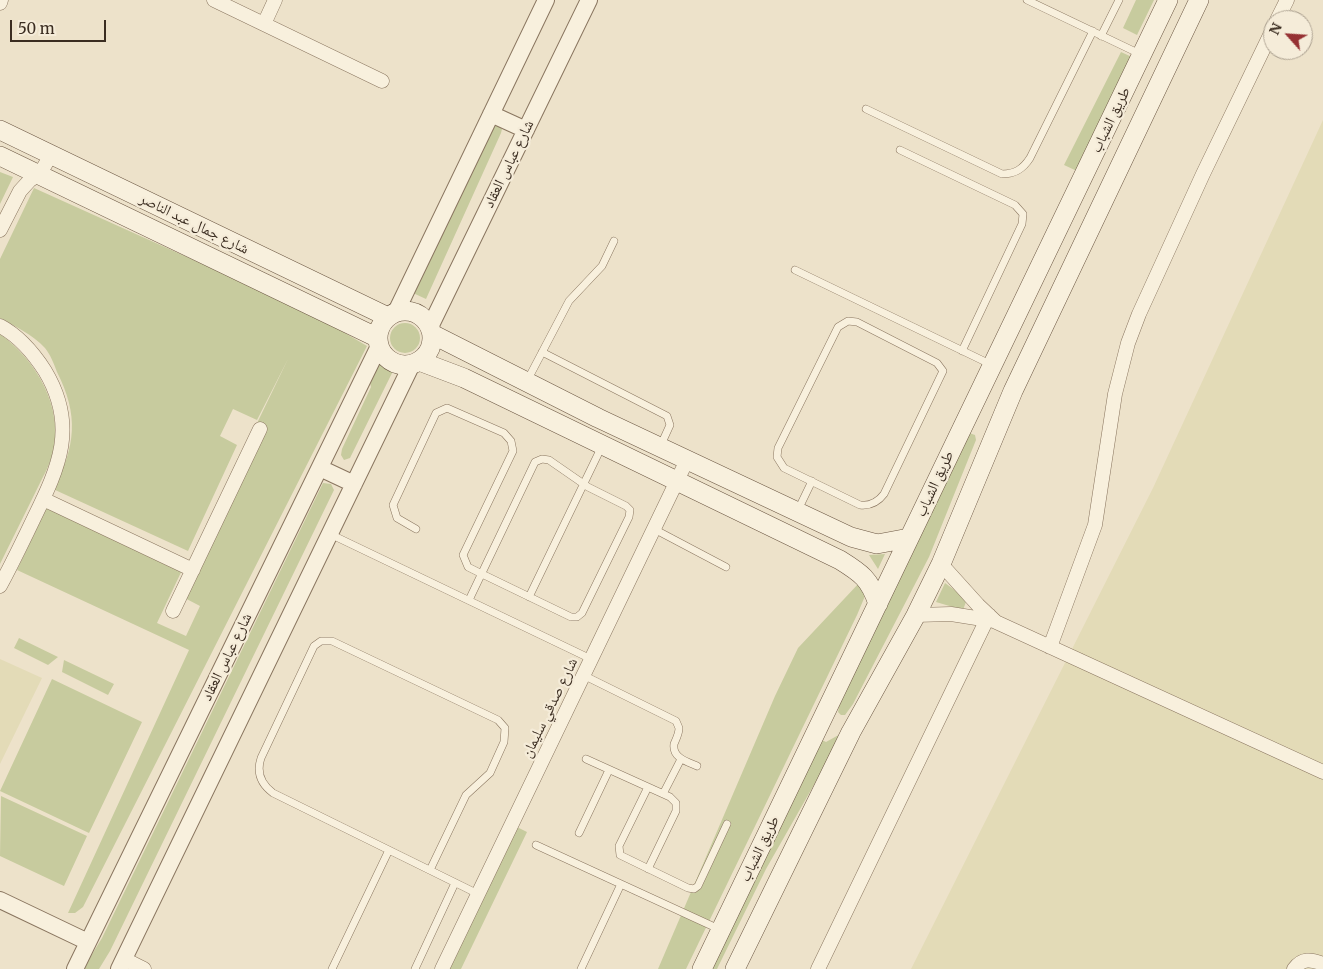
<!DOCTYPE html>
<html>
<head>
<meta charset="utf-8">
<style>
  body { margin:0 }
  #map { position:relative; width:1323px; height:969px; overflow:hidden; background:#ede2ca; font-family:Merriweather,serif }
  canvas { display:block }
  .north { position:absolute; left:1263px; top:10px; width:50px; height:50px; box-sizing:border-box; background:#f5ecd9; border:1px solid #aba08f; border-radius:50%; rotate:296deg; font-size:14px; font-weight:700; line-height:20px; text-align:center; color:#3b2d21 }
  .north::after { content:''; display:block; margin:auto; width:18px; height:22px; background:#963133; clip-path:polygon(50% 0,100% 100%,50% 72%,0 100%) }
  .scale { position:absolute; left:10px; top:20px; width:96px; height:22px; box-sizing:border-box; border:2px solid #3b2d21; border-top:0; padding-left:6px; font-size:15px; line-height:18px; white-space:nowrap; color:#3b2d21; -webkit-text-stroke:4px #f5ecd9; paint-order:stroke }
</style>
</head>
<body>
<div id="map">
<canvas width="1323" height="969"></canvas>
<div class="north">N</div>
<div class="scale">50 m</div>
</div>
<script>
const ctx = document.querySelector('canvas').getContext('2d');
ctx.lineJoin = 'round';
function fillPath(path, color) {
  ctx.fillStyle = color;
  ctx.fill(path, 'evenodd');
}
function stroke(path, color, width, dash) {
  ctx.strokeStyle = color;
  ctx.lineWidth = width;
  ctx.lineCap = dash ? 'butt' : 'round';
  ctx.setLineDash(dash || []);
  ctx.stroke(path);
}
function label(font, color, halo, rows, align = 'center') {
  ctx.font = font + ' Merriweather,"Noto Naskh Arabic",serif';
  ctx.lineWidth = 4.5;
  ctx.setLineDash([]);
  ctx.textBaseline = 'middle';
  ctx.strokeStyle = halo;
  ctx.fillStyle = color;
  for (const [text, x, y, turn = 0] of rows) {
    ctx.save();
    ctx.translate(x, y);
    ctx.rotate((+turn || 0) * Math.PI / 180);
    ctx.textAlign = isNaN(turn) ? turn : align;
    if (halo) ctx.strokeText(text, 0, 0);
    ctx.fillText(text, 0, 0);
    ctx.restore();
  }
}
fillPath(new Path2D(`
  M1323 120V969H911L1153 488Z
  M0 659 42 678 0 764Z`), '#e3dbb7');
fillPath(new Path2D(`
  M1136 0H1154L1137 35 1123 28Z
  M1121 52 1134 58 1077 171 1064 165Z
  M497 125 502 129 501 133 426 299 413 293 492 126Z
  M0 172 13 177 0 204Z
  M34 188 311 313 367 346 83 907 75 913H68L189 650 17 570 49 503 184 566 157 623 186 636 200 606 175 593 288 359 257 420 233 409 220 436 237 445 188 551 53 489C76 447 79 415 57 372 54 364 50 354 45 348 32 334 16 327 0 318V259Z
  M390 338a15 15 0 1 1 30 0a15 15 0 1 1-30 0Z
  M0 334C36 360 64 407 53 453 50 464 44 475 39 485 26 511 13 538 0 564Z
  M379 360 389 366 395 367 350 458 344 460 341 455 342 449 371 387 370 383Z
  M969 433 975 435 976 440 929 557 853 704 845 715H841L838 712 839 706 966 437Z
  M323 483 331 484 334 490 110 951 99 969H83L102 938Z
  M885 554 878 569 869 555Z
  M860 582 863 585 865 596 857 615 686 969H658L775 696 798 648Z
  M945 583 967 599 963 610 936 602Z
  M19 638 58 657 48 665 14 648Z
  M64 660 114 684 108 695 62 672Z
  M52 679 142 722 89 833 0 791Z
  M844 732 766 869 717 969H708L822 740 826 742Z
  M1 796 87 836 64 886 0 856Z
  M517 827 527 832 461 969H446Z`), '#c7cb9e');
const service = new Path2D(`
  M1027 0 1140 54
  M1101 36 1119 0
  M866 109 1002 174C1015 174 1023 169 1030 158L1093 31
  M900 150 1015 205 1023 214 1022 224 962 351
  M795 270 992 365
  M848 321 857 322 937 363 943 371 884 494C878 502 870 506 860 505L784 468 777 457 778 448 838 327Z
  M542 352 667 416 670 425 660 447
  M527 381 569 301 602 266 614 241
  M798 510 812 481
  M416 529 397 518 393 505 436 413 447 408 504 433 511 441 513 451 463 555 468 567 482 574 571 617H577L582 613 629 517 630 510 626 506 588 487 549 460 542 459 535 462 469 600
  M654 529 726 567
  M330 534 591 659
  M529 597 602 446
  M583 675 676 721 679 728C679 734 676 739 674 744 672 758 688 762 697 766
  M586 759 670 797 676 803V811L648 869
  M648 787 619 846 620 855 688 888 694 889 698 886 727 824
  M663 794 681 759
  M579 833 609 770
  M536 845 721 930
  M430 870 466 795 490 773 504 742 505 728 498 720 332 641H321L314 646 261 758C256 773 261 784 273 793L464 887 478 894
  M332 969 389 850
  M415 969 455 883
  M581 969 621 884`);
const minor = new Path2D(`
  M214 0 382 81
  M0 3 1 0
  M1277 20 1287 0
  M264 24 275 0
  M0 230 20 191 30 180 39 175 51 155
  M0 326C19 336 34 354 45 371 78 426 59 467 34 518 23 541 12 564 0 586
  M43 499 193 570
  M941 564 978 605 996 622 1323 772
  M173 611 260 429
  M916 615 951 614 995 621
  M1050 647 1095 525 1115 394 1128 343 1139 314 1203 174 1273 29
  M124 959 144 969
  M442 969 687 460
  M818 969 989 615
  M1294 969C1302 958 1311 959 1323 964`);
const tertiary = new Path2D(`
  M491 114 526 130
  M396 312 546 0
  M430 327 589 0
  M320 468 354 484
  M0 900 88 942
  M75 969 379 346
  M119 969 412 364`);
const secondary = new Path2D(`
  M0 130 388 317
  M0 156 378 338
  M378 338a27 27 0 1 1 54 0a27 27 0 1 1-54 0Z
  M432 334 598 418 851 537 877 544 909 538
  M419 361 464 378 840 560C861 573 870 579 878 604
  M702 969 1168 0
  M735 969 851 732 916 615 941 564 1013 391 1199 0`);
stroke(service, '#89755f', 8);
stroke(minor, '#89755f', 15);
stroke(tertiary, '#89755f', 18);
stroke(secondary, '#6b5642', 20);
stroke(service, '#f8f0dd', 7);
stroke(minor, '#f8f0dd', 14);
stroke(tertiary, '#f8f0dd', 16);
stroke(secondary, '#f8f0dd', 19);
label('15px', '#3b2d21', '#f5ecd9', [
  ["طريق الشباب",1111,120,-64],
  ["شارع عباس العقاد",509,164,-64],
  ["شارع جمال عبد الناصر",194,224,26],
  ["طريق الشباب",935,484,-65],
  ["شارع عباس العقاد",227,657,-64],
  ["شارع صدقي سليمان",550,708,-64],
  ["طريق الشباب",760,849,-64]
]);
</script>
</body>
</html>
